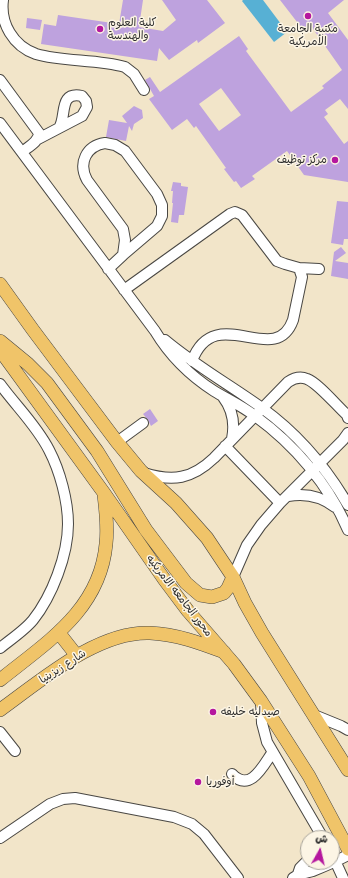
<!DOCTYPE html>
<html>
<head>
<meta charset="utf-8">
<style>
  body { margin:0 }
  #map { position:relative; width:348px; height:878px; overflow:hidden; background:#f2e5c9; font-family:"Balsamiq Sans","Playpen Sans Arabic",sans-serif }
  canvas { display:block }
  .north { position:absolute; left:300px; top:830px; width:40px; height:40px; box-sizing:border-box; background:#fcf5e5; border:1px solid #a8a49b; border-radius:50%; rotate:8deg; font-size:11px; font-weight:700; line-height:16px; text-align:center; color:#2b2b2b }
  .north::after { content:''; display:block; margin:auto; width:14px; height:18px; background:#b5179e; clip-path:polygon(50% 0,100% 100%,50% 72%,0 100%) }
</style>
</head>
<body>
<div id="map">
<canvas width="348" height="878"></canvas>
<div class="north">ش</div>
</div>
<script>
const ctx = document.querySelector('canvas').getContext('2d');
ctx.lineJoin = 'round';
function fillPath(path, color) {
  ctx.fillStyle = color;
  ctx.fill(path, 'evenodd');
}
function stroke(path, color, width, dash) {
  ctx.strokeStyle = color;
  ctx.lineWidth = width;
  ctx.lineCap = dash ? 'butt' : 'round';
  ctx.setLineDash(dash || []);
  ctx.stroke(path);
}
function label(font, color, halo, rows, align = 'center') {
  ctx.font = font + ' "Balsamiq Sans","Playpen Sans Arabic",sans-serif';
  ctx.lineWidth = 3;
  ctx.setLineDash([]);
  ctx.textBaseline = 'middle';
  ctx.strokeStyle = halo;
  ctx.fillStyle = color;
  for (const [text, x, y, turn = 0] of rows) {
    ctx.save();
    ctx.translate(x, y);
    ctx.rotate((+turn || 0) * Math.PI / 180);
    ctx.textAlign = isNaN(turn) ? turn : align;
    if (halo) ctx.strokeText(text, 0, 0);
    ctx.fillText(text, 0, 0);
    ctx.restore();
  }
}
fillPath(new Path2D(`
  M243 0H263L287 32 274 42 242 1Z`), '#57b0d4');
fillPath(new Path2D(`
  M123 0H143L139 27 163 31 176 20 162 0H207L225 23 198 43 197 40 169 60 159 48 157 61 41 44 44 24 56 26 58 15 119 24Z
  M280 0H344L328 13 348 40V109L340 99 325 110 328 114 324 117 344 144 348 141V182L304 175 287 151 252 176 255 179 241 188 236 181 234 182 224 169 226 168 196 126 194 128 187 119 172 130 149 99 154 96 145 80 150 77 160 92 239 36 248 49 246 51 291 112 324 88 322 86 342 70 311 26 304 31ZM221 88 241 115 219 131 199 104Z
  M27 18 42 20 40 30 26 28Z
  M134 106 142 110 143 118 134 124 132 131 129 126 126 141 106 137 109 120 127 123 122 116Z
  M173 182 181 183V186L188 187 184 215H179L178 223 171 222 173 203H172L173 191H171Z
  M337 201 348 202V239H344L343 245 331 243Z
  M341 247 346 253 335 261 348 263V279L331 276 334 252Z
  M150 409 158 421 151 426 148 420 143 414Z`), '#bea2de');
const minor = new Path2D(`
  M3 0C0 23 13 46 36 54 63 62 97 59 125 67L134 74 144 90
  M0 80 39 133C39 142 28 147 22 152
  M0 123 155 331C170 356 189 375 214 391 227 399 242 406 255 416 295 445 329 485 348 530
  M38 139 82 116 87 107 86 101 82 96C58 91 67 116 59 128
  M105 143 115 145 125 151 157 194 162 205V216L157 226 123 255 125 240 123 229 87 180C78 163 86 146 105 143Z
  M299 268 319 269
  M108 269 123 255
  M124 290 230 214 235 212 242 215 277 261 285 264 299 268 302 277 293 320C275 370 215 300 192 361
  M165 340C196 366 230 385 262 408 298 434 326 467 348 505
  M0 384C16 406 37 426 49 450 60 471 68 501 68 524 68 555 52 596 33 620 25 630 10 640 0 648
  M223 397C233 410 235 424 232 439
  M117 442 143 423
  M225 446 280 503
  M144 473C173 482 192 479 214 458L288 382C294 378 300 376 307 379 318 383 337 406 347 415L348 418
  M288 496C305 493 321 496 335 507
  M233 577 247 545 261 525 280 503 343 440 348 433
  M261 701 262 723 267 742 323 838
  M314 715 341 726 348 730
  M0 732 15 751
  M232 774C250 793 263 766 272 753
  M0 838 50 804 63 799 75 798 174 817 192 824 204 834 238 878
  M332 854 343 878
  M298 874 300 868 308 860
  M293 878C300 873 306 873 313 871 325 866 337 861 348 855`);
const major = new Path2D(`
  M0 284 33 330 117 442 141 471 176 503 207 538 233 577 245 603 262 633 348 770
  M0 341 28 364 47 383 97 451 146 530 186 583 200 595 212 597 224 593 228 588 233 577
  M0 350 104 493 164 579 188 611 234 664 261 701 309 776 348 849
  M59 633 77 656
  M0 680C47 642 100 610 106 544 108 528 106 511 104 495
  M0 710C42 680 97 631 150 633 176 634 200 643 224 652`);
stroke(minor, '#494743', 12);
stroke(major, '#494743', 14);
stroke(minor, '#fff', 10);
stroke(major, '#f0c469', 13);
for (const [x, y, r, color] of [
  [308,16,4,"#b5179e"],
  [100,29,4,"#b5179e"],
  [335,160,4,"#b5179e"],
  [213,712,4,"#b5179e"],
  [198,782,4,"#b5179e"]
]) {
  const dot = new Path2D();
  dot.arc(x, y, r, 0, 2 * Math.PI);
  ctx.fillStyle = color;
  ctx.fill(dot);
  stroke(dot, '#fcf5e5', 1.5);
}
label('11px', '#2b2b2b', '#fcf5e5', [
  ["كلية العلوم",108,23],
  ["والهندسة",108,36],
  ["مكتبة الجامعة",308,29,"center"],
  ["الأمريكية",308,42,"center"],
  ["مركز توظيف",327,160,"right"],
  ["صيدليه خليفه",221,712],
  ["أوفوريا",206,782]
], 'left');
label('11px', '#2b2b2b', '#fcf5e5', [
  ["محور الجامعه الامريكيه",179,596,52],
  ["شارع زيزينيا",63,667,-33]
]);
</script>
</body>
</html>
